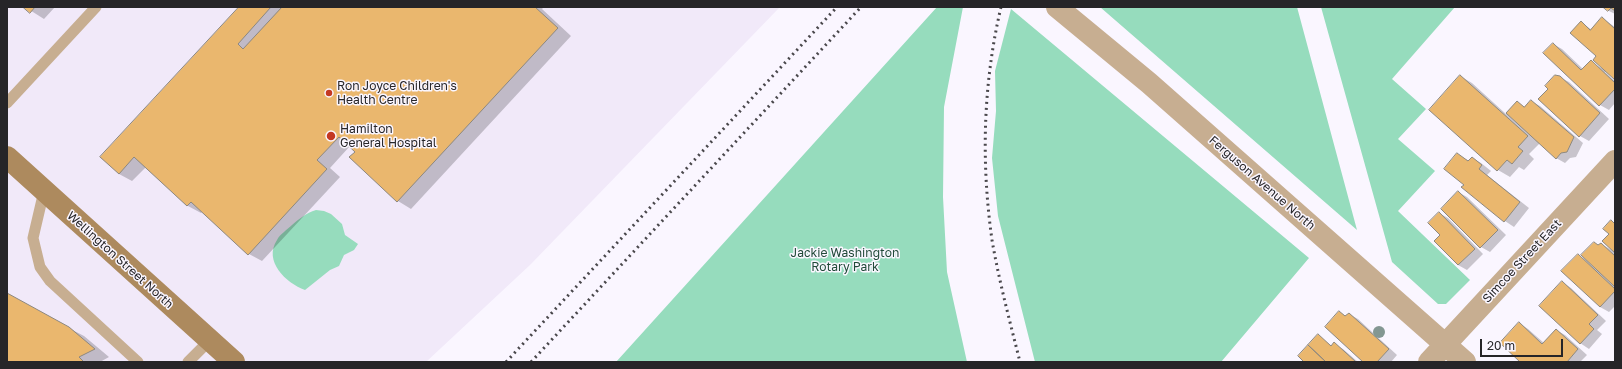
<!DOCTYPE html>
<html>
<head>
<meta charset="utf-8">
<style>
  body { margin:0 }
  #map { position:relative; width:1622px; height:369px; overflow:hidden; background:#faf6ff; font-family:"Golos Text",sans-serif }
  canvas { display:block }
  .frame { position:absolute; inset:0; border:8px solid #262528; pointer-events:none }
  .scale { position:absolute; left:1480px; top:339px; width:83px; height:18px; box-sizing:border-box; border:2px solid #262528; border-top:0; padding-left:5px; font-size:12px; line-height:14px; white-space:nowrap; color:#262528; -webkit-text-stroke:3px #faf6ff; paint-order:stroke }
</style>
</head>
<body>
<div id="map">
<canvas width="1622" height="369"></canvas>
<div class="frame"></div>
<div class="scale">20 m</div>
</div>
<script>
const ctx = document.querySelector('canvas').getContext('2d');
ctx.lineJoin = 'round';
function fillPath(path, color) {
  ctx.fillStyle = color;
  ctx.fill(path, 'evenodd');
}
function stroke(path, color, width, dash) {
  ctx.strokeStyle = color;
  ctx.lineWidth = width;
  ctx.lineCap = dash ? 'butt' : 'round';
  ctx.setLineDash(dash || []);
  ctx.stroke(path);
}
function label(font, color, halo, rows, align = 'center') {
  ctx.font = font + ' "Golos Text",sans-serif';
  ctx.lineWidth = 3;
  ctx.setLineDash([]);
  ctx.textBaseline = 'middle';
  ctx.strokeStyle = halo;
  ctx.fillStyle = color;
  for (const [text, x, y, turn = 0] of rows) {
    ctx.save();
    ctx.translate(x, y);
    ctx.rotate((+turn || 0) * Math.PI / 180);
    ctx.textAlign = isNaN(turn) ? turn : align;
    if (halo) ctx.strokeText(text, 0, 0);
    ctx.fillText(text, 0, 0);
    ctx.restore();
  }
}
fillPath(new Path2D(`
  M7 7H780L530 265 426 362H7Z`), '#f1e9f9');
fillPath(new Path2D(`
  M937 7H963L944 107 943 197 947 272 967 362H616Z
  M1100 7H1297L1357 230Z
  M1321 7H1455L1392 79 1426 109 1398 139 1435 171 1398 211 1470 280 1446 304H1438L1392 262Z
  M1011 9 1309 258 1221 362H1035L998 216 992 158 996 111 995 71Z
  M316 210 324 211 331 214 342 224 345 235 358 244 354 250 344 255 339 266 330 270 305 290C286 283 263 261 277 240 280 234 287 230 292 225 299 219 306 213 316 210Z`), '#96dcbd');
fillPath(new Path2D(`
  M25 7H55L44 19Z
  M240 7H544L542 9 571 36 411 209 398 201 351 157 356 152 350 146 330 168 340 177 262 261 249 254 203 211 201 213 188 206 146 167 132 181 119 174Z
  M1605 7H1615V14L1609 11Z
  M1602 18 1615 27V78L1607 71 1605 72 1615 81V103L1609 110 1600 105 1553 44 1562 49 1583 69 1591 62 1603 69 1581 22 1592 30Z
  M1460 76 1472 83 1506 114 1517 102 1525 107 1531 101 1540 106 1583 143 1576 157 1570 158 1565 163 1556 158 1540 143 1529 154 1534 159 1524 170 1519 167 1510 177 1498 170Z
  M1559 77 1569 82 1609 119 1589 141 1580 136 1550 89Z
  M1457 154 1469 161 1472 158 1481 163 1491 171 1487 175 1529 208 1514 227 1505 221 1463 187 1465 184Z
  M1458 192 1467 197 1506 235 1490 252 1481 247Z
  M1439 213 1448 218 1483 254 1467 270 1458 265 1441 235Z
  M1612 222 1615 224V306L1609 312 1600 307 1578 255 1588 261 1601 244 1612 250 1610 234Z
  M1562 282 1571 288 1606 321 1597 330 1602 334 1589 349 1580 343Z
  M7 296 84 336 109 357 100 362H7Z
  M1339 312 1346 316 1349 314 1358 319 1397 355 1391 362H1365Z
  M1519 323 1528 329 1544 343 1556 330 1565 335 1587 355 1580 362H1521Z
  M1318 336 1332 346 1334 344 1343 349 1358 362H1306Z`), '#0003');
const building = new Path2D(`
  M23 7H35L30 13Z
  M239 7H271L238 44 243 49 282 7H535L558 28 397 202 349 157 355 152 339 137 317 160 327 169 248 255 191 202 187 206 134 157 119 174 100 157Z
  M1603 7H1615V11L1611 8 1608 11Z
  M1602 17 1615 29V80L1593 60 1596 56 1570 33 1581 21 1590 30Z
  M1553 43 1581 70 1591 60 1615 83V89L1599 106 1543 53Z
  M1460 75 1528 136 1518 147 1523 151 1512 164 1507 160 1497 171 1429 110Z
  M1555 75 1560 76 1600 113 1579 137 1538 99 1548 89 1545 86Z
  M1531 100 1574 137 1567 152 1561 153 1556 159 1506 113 1517 101 1524 107Z
  M1457 153 1468 161 1472 157 1482 165 1479 169 1520 202 1504 222 1461 187 1464 185 1444 169Z
  M1458 191 1498 230 1480 248 1441 209Z
  M1439 212 1475 249 1458 265 1434 241 1440 235 1428 223Z
  M1611 220 1615 224V253L1602 241 1609 234 1603 229Z
  M1594 242 1598 245 1601 243 1615 256V287L1581 255Z
  M1578 254 1615 289V291L1600 307 1561 271Z
  M1562 281 1598 315 1589 324 1594 329 1580 344 1539 306Z
  M7 293 69 327 95 349 79 357 84 362H7Z
  M1339 311 1345 316 1349 313 1389 349 1377 362H1363L1325 327Z
  M1519 322 1542 344 1556 329 1578 349 1567 362H1520L1500 343Z
  M1318 334 1331 346 1334 342 1356 362H1326L1308 345Z
  M1308 345 1326 362H1304L1298 356Z`);
fillPath(building, '#eab76e');
stroke(building, '#8d8880', 1);
stroke(new Path2D(`
  M7 103 96 7
  M44 191 33 238 40 267 50 281 138 362
  M188 362 210 340`), '#c7ae91', 11);
stroke(new Path2D(`
  M1057 7 1149 83 1465 362
  M1429 362 1615 161`), '#c7ae91', 22);
stroke(new Path2D(`
  M7 157 234 362`), '#ad8a5e', 22);
stroke(new Path2D(`
  M1001 7C983 84 981 162 992 240 999 281 1010 322 1020 362
  M506 362 837 7
  M531 362 861 7`), '#49474b', 3, [2, 4]);
ctx.fillStyle = '#839792';
for (const [x, y] of [
  [1379,332]
]) {
  ctx.beginPath();
  ctx.arc(x, y, 6, 0, 2 * Math.PI);
  ctx.fill();
}
for (const [x, y, r, color] of [
  [329,93,4,"#c43823"],
  [331,136,5,"#c43823"]
]) {
  const dot = new Path2D();
  dot.arc(x, y, r, 0, 2 * Math.PI);
  ctx.fillStyle = color;
  ctx.fill(dot);
  stroke(dot, '#faf6ff', 1.5);
}
label('12px', '#262528', '#faf6ff', [
  ["Ron Joyce Children's",337,86],
  ["Health Centre",337,100],
  ["Hamilton",340,129],
  ["General Hospital",340,143]
], 'left');
label('12px', '#262528', '#faf6ff', [
  ["Ferguson Avenue North",1262,183,41],
  ["Wellington Street North",120,260,42],
  ["Simcoe Street East",1522,261,-47]
]);
label('12px', '#214a39', '#faf6ff', [
  ["Jackie Washington",845,253],
  ["Rotary Park",845,267]
]);
</script>
</body>
</html>
